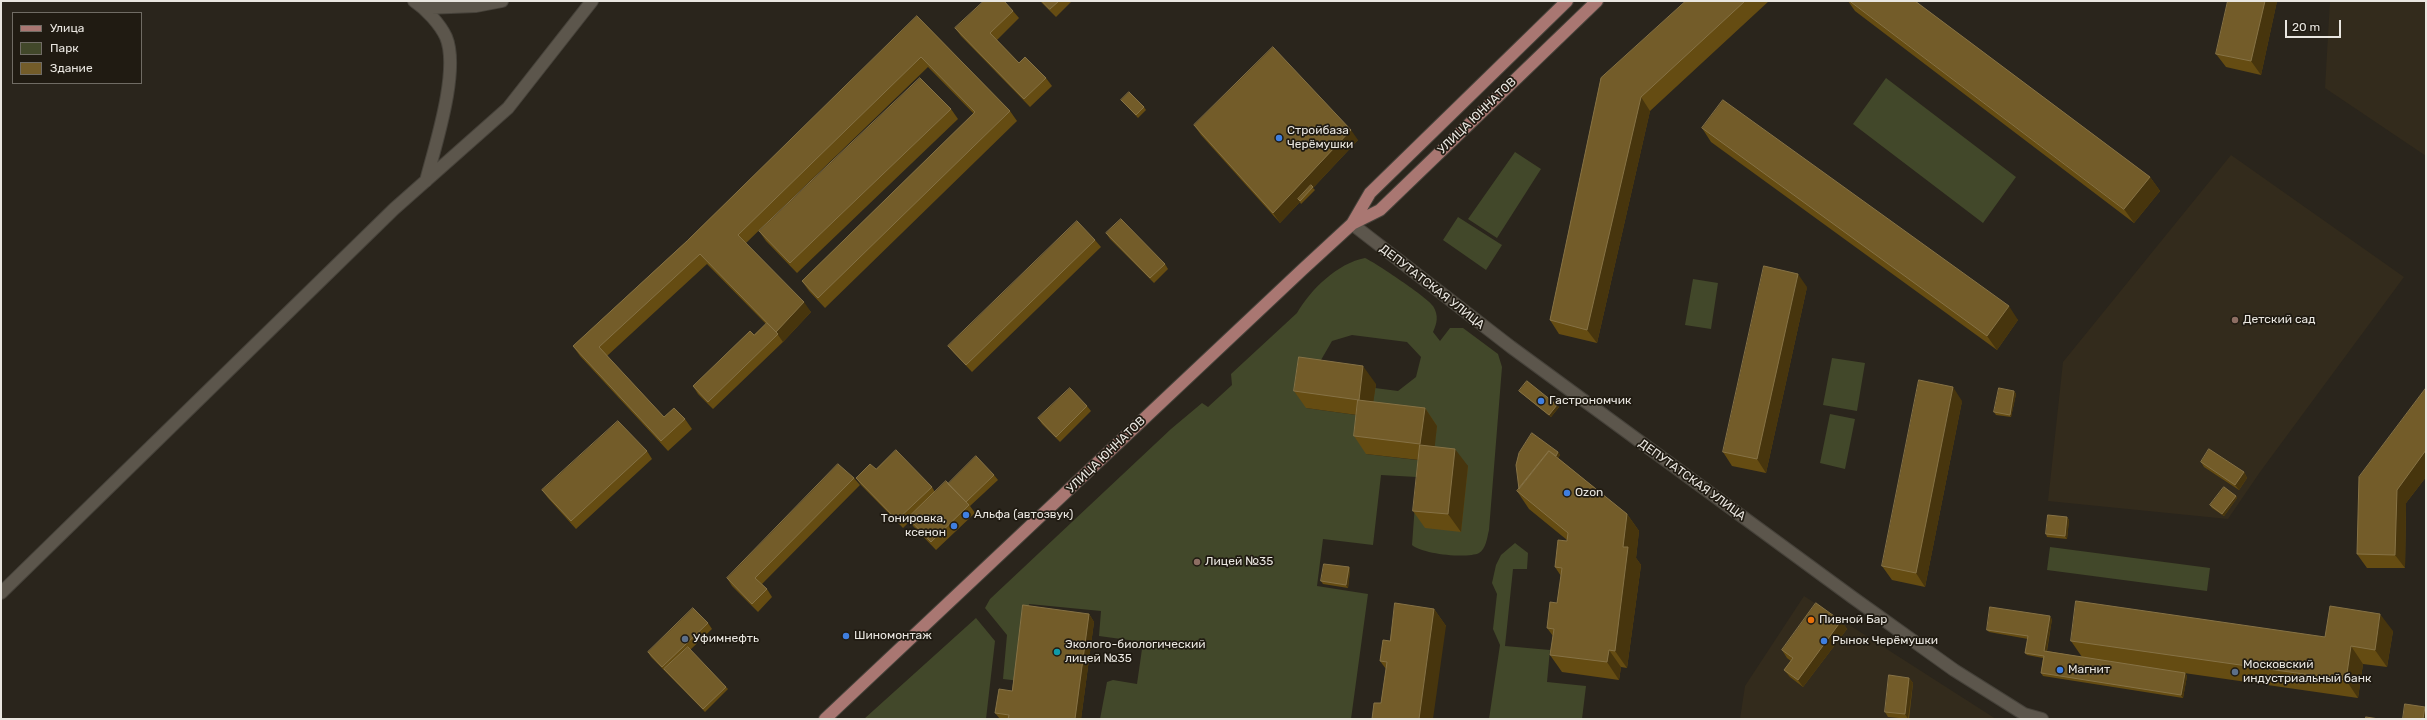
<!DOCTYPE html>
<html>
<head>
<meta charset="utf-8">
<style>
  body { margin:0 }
  #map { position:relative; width:2427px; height:720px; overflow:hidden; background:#2a251c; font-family:Rubik,sans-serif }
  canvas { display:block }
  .frame { position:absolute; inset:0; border:2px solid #e9e6e0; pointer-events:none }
  .legend { position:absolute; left:12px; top:12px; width:130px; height:72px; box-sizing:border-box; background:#201b12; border:1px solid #706c64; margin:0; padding:5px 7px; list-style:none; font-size:12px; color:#e9e6e0 }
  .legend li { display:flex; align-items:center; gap:8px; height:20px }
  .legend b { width:20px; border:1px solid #706c64 }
  .scale { position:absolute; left:2285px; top:20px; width:56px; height:18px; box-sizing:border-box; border:2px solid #e9e6e0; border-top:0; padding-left:5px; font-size:12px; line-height:14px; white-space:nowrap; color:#e9e6e0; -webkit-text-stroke:3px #201b12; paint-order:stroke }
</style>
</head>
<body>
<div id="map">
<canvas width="2427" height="720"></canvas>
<div class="frame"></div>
<ul class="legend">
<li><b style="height:5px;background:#a97772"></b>Улица</li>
<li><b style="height:11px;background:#42482a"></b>Парк</li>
<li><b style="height:11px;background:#735c29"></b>Здание</li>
</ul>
<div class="scale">20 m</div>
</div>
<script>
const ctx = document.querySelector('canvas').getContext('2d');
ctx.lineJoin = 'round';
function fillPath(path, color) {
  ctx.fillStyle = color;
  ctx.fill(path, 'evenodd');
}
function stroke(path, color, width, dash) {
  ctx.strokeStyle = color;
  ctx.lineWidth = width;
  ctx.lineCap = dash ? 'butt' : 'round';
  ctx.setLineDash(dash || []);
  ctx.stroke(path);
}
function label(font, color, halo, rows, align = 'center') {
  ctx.font = font + ' Rubik,sans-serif';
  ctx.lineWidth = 3.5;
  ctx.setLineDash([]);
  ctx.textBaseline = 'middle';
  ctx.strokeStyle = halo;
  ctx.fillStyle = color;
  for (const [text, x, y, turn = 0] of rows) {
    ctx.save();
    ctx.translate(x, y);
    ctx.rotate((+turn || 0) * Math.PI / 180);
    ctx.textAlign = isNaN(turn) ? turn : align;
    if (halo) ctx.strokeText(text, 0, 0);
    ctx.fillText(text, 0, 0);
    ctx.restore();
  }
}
fillPath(new Path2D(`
  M2330 1H2426V156L2325 88Z
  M2231 155 2404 277 2260 472 2228 519 2048 501 2063 362Z
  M1804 596 1996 719H1740L1745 686Z`), '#332b1c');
fillPath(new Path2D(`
  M1886 78 2016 177 1983 223 1853 124Z
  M1515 152 1541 169 1497 238 1468 219Z
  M1458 217 1502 245 1486 270 1443 240Z
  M1365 258C1376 263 1428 298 1433 306 1439 316 1437 323 1433 332L1440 341 1450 328H1463L1498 354 1502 367 1489 530C1487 538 1486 549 1479 553 1467 559 1422 554 1412 545L1417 477 1381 475 1373 545 1323 539 1317 586 1368 594 1351 719H1100L1107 682 1113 680 1137 684 1143 642 1099 636 1101 611 1029 604 1020 681 1003 679 1007 635 985 608 990 599 1171 429 1202 403 1208 407 1232 385 1231 374 1297 313C1311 289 1338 263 1365 258ZM1352 335 1407 342 1421 357 1416 377 1398 391 1375 388 1371 415 1468 466 1366 454 1371 417 1306 408 1321 360 1332 341Z
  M1693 279 1718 283 1711 329 1685 325Z
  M1832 358 1865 363 1857 411 1823 405Z
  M1830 414 1855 419 1845 469 1820 463Z
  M1515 543 1528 553 1527 569H1513L1505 646 1550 650 1547 682 1586 686 1582 719H1489L1500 645 1493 629 1497 594 1492 583 1496 565 1501 555Z
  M2050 547 2210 568 2207 591 2047 570Z
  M976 618 995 641 986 719H864Z`), '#42482a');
const minor = new Path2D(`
  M414 1C426 9 440 24 446 37 460 70 435 146 426 181
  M425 8 476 6 502 1
  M1352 224 1511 347 1852 597 1954 670 2024 714 2042 719
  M1 593 394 209 508 108 592 1`);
const major = new Path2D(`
  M1352 224 1370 193 1567 1
  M825 719 1302 270 1352 224 1380 210 1597 1`);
stroke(minor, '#46423a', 14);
stroke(major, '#46423a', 14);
stroke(minor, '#5c564c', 12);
stroke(major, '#a97772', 12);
fillPath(new Path2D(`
  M1040 1H1072L1056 17Z
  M1686 1H1769L1650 111 1597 343 1559 334 1550 320 1601 78Z
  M1848 1H1915L2150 177 2160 191 2134 223 1855 11Z
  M2228 1H2277L2261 75 2226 67 2216 54Z
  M1013 11 1019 18 997 40 1019 63 1046 78 1052 86 1030 107 961 36 955 28Z
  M917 16 1010 111 1017 121 825 308 809 291 802 281 974 114 928 67 746 243 811 312 783 342 713 409 698 394 693 386 754 335 766 324 707 264 607 356 664 417 685 419 692 429 668 451 580 356 573 346 687 241Z
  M1121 100 1144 107 1146 110 1138 118Z
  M951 109 958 119 797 273 766 241 759 231Z
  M1194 125 1358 140 1313 188 1315 190 1301 204 1300 202 1280 223 1201 135Z
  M1702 128 2018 320 1997 350 1711 142Z
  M1106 233 1165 264 1168 269 1154 283 1110 239Z
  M1095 240 1101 247 972 372 954 353 948 346Z
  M1807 287 1766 473 1732 466 1723 452Z
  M1376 384 1373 402 1425 408 1437 426 1434 447 1468 466 1461 532 1425 528 1413 511 1419 460 1366 454 1354 436 1357 415 1306 408 1294 391Z
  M2426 388V477L2406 503 2405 568H2367L2357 554Z
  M1519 391 1559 407 1551 417 1521 393Z
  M2014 391 2016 394 2011 417 1996 415 1994 412Z
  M1962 401 1925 587 1892 580 1882 566Z
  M1087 406 1091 411 1060 442 1042 424 1038 418Z
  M647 451 652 459 576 529 548 498 542 490Z
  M1558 452 1560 455 1558 458 1627 514 1639 531 1636 558 1641 565 1627 668 1621 667 1619 680 1562 672 1550 655 1553 636 1547 628 1557 603 1561 576 1555 567 1567 540 1529 509 1517 491Z
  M2201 462 2244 472 2247 478 2239 490 2204 467Z
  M876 469 932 487 935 492 948 484 994 475 998 480 970 506 975 513 936 550 913 526 910 521 903 528 861 485 856 478Z
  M854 478 860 485 762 584 767 589 772 597 758 612 732 586 727 578Z
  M2236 496 2237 498 2224 516 2212 508 2210 505Z
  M2067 517 2069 520 2067 539 2047 537 2046 534Z
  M1349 567 1350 570 1348 588 1323 584 1321 581Z
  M1434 609 1446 626 1381 703 1386 669 1380 661 1390 641Z
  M1089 614 1094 622 1081 719H1000L995 713Z
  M2052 619 2047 651 2082 657 2071 641 2325 637 2393 631 2387 667 2363 664 2358 698 2170 671 2185 673 2187 676 2183 698 2043 676 2041 673 2043 658 2027 655 2025 653 2028 639 1989 632 1987 630Z
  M1841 621 1847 629 1803 687 1790 677 1784 670 1791 661 1787 658 1782 650Z
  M708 623 712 629 690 650 728 689 705 712 651 657 648 652Z
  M1909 678 1913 683 1909 719 1888 717 1885 712Z`), '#654c12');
fillPath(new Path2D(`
  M2265 1H2277L2261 75 2251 61Z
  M1641 97 1650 111 1597 343 1587 330Z
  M1351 130 1358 140 1313 188 1298 199 1300 202 1280 223 1273 213Z
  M2150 177 2160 191 2134 223 2124 209Z
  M1798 274 1807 287 1766 473 1757 459Z
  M804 302 811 312 783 342 776 332Z
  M2009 306 2018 320 1997 350 1987 336Z
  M1363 366 1376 384 1371 417 1359 400Z
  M1953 387 1962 401 1925 587 1916 573Z
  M2014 391 2016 394 2011 417 2010 415Z
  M1557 405 1559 407 1551 417 1549 415Z
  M1425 408 1437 426 1433 462 1420 444Z
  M1455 449 1468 466 1461 532 1448 514Z
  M2426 450V477L2406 503 2405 568 2395 555 2397 490Z
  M1558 452 1560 455 1555 464 1553 462Z
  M2244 472 2247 478 2239 490 2235 485Z
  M2236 496 2237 498 2224 516 2222 514Z
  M1627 514 1639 531 1636 558 1641 565 1627 668 1615 651 1623 547Z
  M2067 517 2069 520 2067 539 2065 536Z
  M1349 567 1350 570 1348 588 1346 585Z
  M1434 609 1446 626 1433 719H1419Z
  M1089 614 1094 622 1081 719H1075Z
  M2380 614 2393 631 2387 667 2375 650Z
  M2050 616 2052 619 2046 654 2044 651Z
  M1841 621 1847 629 1803 687 1798 680Z
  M2351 646 2363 664 2358 698 2346 680Z
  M1609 650 1621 667 1619 680 1607 662Z
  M2185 673 2187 676 2183 698 2181 695Z
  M1909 678 1913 683 1908 719 1905 714Z
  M2425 707 2426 708V719H2423Z`), '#47350d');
const building = new Path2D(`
  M984 1H1004L1013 11 990 33 1019 63 1025 57 1046 78 1024 99 955 28Z
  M1042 1H1059L1050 9Z
  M1686 1H1745L1641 97 1587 330 1550 320 1601 78Z
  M1850 1H1915L2150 177 2124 209Z
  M2228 1H2265L2251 61 2216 54Z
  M917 16 1010 111 818 298 802 281 975 112 921 57 738 235 804 302 776 332 700 254 599 347 664 417 674 408 685 419 661 441 573 346 687 241Z
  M1273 47 1351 130 1273 213 1194 125Z
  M920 78 951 109 790 263 759 231Z
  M1129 92 1144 107 1136 115 1121 100Z
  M1723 100 2009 306 1987 336 1702 128Z
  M1311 185 1313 187 1300 201 1298 199Z
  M1121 219 1165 264 1150 278 1106 233Z
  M1077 221 1095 240 966 365 948 346Z
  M1764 266 1798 274 1757 459 1723 452Z
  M767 323 778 334 708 402 693 386 750 331 754 335Z
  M1299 357 1363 366 1359 400 1294 391Z
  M1919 380 1953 387 1916 573 1882 566Z
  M1527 381 1557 405 1549 415 1519 391Z
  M1070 388 1087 406 1056 437 1038 418Z
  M1999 388 2014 391 2010 415 1994 412Z
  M2426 388V450L2397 490 2395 555 2357 554 2359 477Z
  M1358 400 1425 408 1420 444 1354 436Z
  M618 421 647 451 571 521 542 490Z
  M1532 433 1558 452 1556 456 1549 451 1519 489 1516 465 1519 453Z
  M1420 445 1455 449 1448 514 1413 511Z
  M2209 449 2244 472 2235 485 2201 462Z
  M896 450 932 487 897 520 856 478 870 464 876 469Z
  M1549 451 1627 514 1623 547H1628L1615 651 1609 650 1607 662 1550 655 1554 629 1547 628 1550 602 1557 603 1562 568 1555 567 1558 540 1567 541 1568 533 1517 491Z
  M976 456 994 475 966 502 948 484Z
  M838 464 854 478 755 578 767 589 752 604 727 578Z
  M946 481 969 505 931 542 908 518Z
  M2224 487 2236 496 2222 514 2210 505Z
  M2048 515 2067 517 2065 536 2046 534Z
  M1324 564 1349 567 1346 585 1321 581Z
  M2076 601 2325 637 2330 606 2380 614 2375 650 2351 646 2346 680 2071 641Z
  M1395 603 1434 609 1419 719H1372L1374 703H1381L1387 662 1380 661 1383 640 1390 641Z
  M1816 603 1841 621 1798 680 1784 670 1793 658 1782 650Z
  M1023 605 1089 614 1075 719H1008L1009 715 995 713 999 689 1012 691Z
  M1990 607 2050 616 2044 651 2185 673 2181 695 2041 673 2044 656 2025 653 2028 636 1987 630Z
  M693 608 708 623 662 667 648 652Z
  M688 647 726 687 703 709 664 669Z
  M1889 675 1909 678 1905 714 1885 712Z
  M2405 704 2425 707 2423 719H2403Z
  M2366 717 2379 719H2366Z`);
fillPath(building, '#735c29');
stroke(building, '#867245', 1);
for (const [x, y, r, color] of [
  [1279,138,4,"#3f7fe0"],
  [2235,320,4,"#8d6e63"],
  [1541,401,4,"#3f7fe0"],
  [1567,493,4,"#3f7fe0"],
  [966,515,4,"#3f7fe0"],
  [954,526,4,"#3f7fe0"],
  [1197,562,4,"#8d6e63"],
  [1811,620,4,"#e8710a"],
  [846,636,4,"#3f7fe0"],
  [685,639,4,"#5c6f8a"],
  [1824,641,4,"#3f7fe0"],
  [1057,652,4,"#0f9aa8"],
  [2060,670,4,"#3f7fe0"],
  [2235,672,4,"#5c6f8a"]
]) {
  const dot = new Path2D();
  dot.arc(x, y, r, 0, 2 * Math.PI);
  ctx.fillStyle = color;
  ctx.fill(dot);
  stroke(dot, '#201b12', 1.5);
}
label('12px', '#e9e6e0', '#201b12', [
  ["УЛИЦА ЮННАТОВ",1477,116,-44],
  ["ДЕПУТАТСКАЯ УЛИЦА",1432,287,38],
  ["УЛИЦА ЮННАТОВ",1106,455,-44],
  ["ДЕПУТАТСКАЯ УЛИЦА",1692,480,36]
]);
label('12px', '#e9e6e0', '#201b12', [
  ["Стройбаза",1287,131],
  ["Черёмушки",1287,145],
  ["Детский сад",2243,320],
  ["Гастрономчик",1549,401],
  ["Ozon",1575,493],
  ["Альфа (автозвук)",974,515],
  ["Тонировка,",946,519,"right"],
  ["ксенон",946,533,"right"],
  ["Лицей №35",1205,562],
  ["Пивной Бар",1819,620],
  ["Шиномонтаж",854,636],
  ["Уфимнефть",693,639],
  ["Рынок Черёмушки",1832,641],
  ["Эколого-биологический",1065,645],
  ["лицей №35",1065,659],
  ["Московский",2243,665],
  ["индустриальный банк",2243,679],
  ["Магнит",2068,670]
], 'left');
</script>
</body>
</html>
